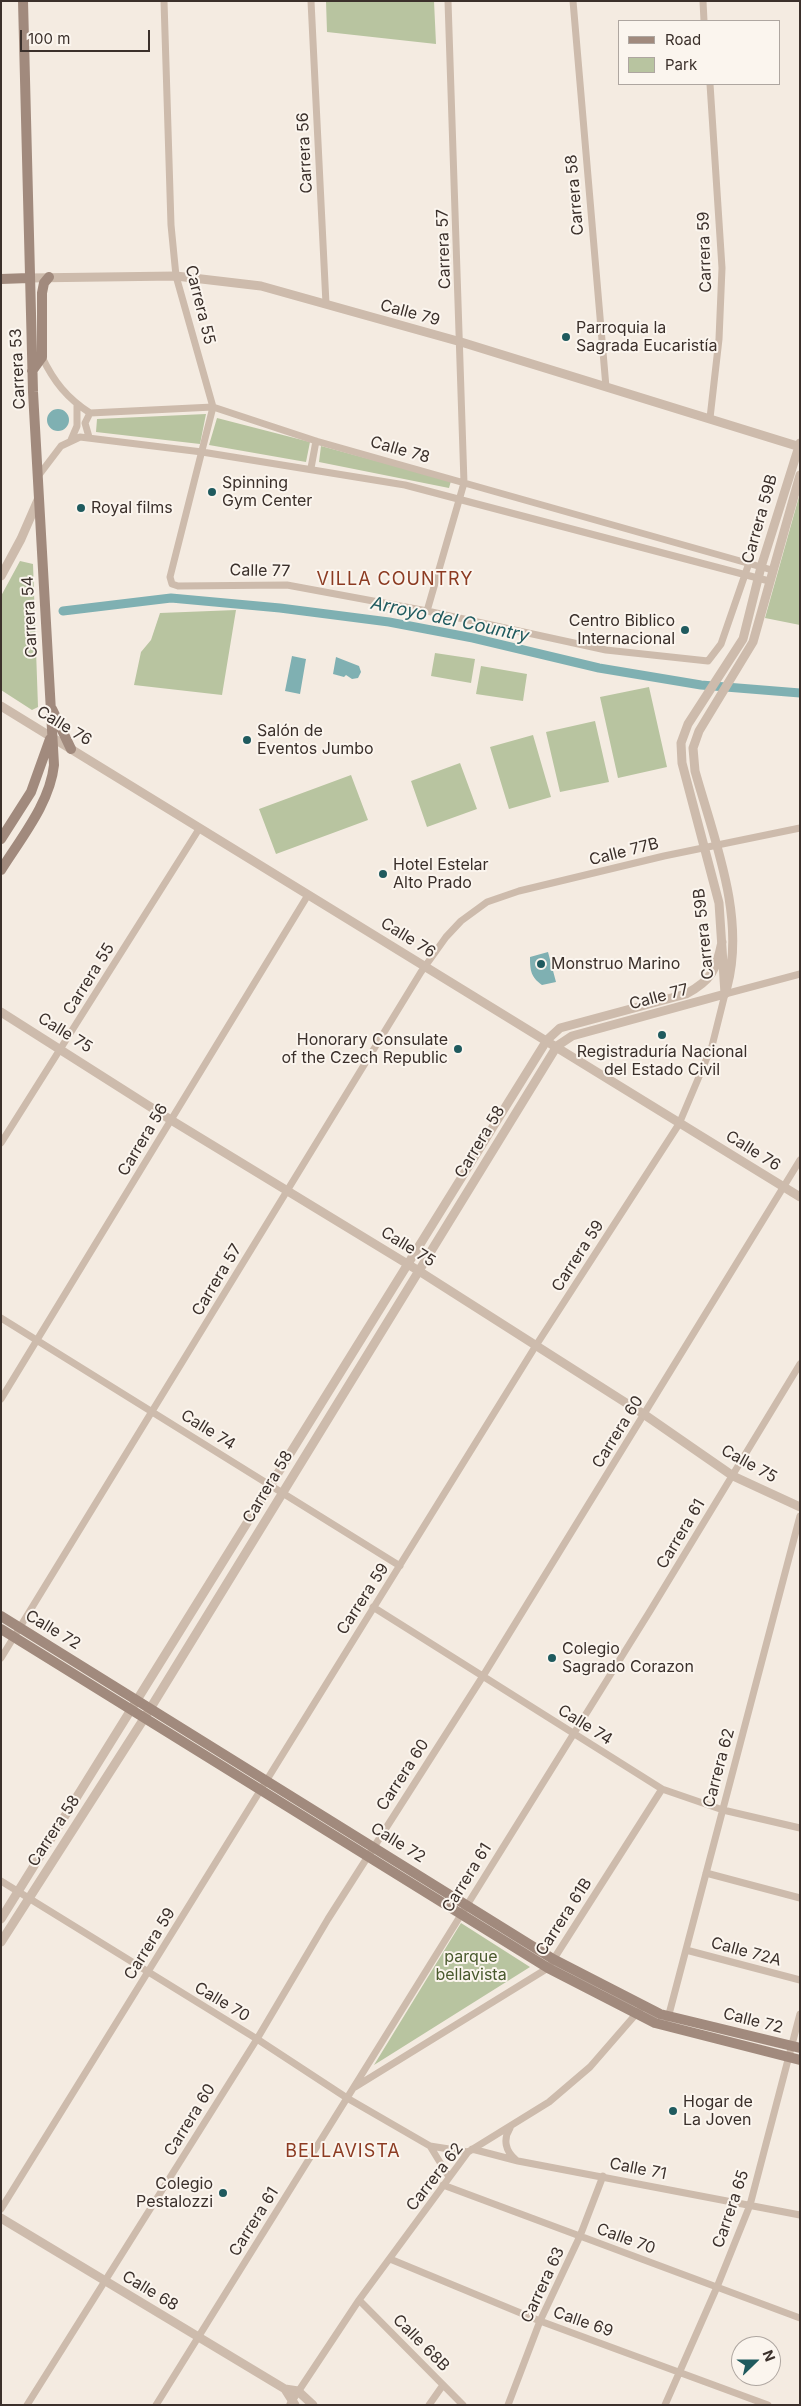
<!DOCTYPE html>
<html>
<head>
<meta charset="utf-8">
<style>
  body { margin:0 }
  #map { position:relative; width:801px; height:2406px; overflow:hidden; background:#f4ebe1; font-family:Inter,sans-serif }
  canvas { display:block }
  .frame { position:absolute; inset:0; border:2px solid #3b302b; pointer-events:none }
  .legend { position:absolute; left:618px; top:20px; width:162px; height:65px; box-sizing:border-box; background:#fbf5ee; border:1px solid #aea6a0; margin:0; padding:6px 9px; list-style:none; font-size:15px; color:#3b302b }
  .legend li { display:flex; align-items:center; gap:10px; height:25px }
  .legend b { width:25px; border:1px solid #aea6a0 }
  .north { position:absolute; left:731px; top:2336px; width:50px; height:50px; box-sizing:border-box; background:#fbf5ee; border:1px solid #aea6a0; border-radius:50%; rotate:68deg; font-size:14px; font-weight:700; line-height:20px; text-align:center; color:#3b302b }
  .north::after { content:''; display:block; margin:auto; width:18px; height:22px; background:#1f5a5e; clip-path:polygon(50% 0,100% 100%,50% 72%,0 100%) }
  .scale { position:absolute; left:20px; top:30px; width:130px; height:22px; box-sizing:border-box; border:2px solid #3b302b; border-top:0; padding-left:6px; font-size:15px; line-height:18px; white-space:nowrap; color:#3b302b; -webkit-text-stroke:4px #fbf5ee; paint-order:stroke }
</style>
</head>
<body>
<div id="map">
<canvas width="801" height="2406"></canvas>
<div class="frame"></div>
<ul class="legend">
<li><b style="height:6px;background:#a18a7d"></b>Road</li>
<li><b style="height:14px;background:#b8c4a0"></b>Park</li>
</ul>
<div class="north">N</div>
<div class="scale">100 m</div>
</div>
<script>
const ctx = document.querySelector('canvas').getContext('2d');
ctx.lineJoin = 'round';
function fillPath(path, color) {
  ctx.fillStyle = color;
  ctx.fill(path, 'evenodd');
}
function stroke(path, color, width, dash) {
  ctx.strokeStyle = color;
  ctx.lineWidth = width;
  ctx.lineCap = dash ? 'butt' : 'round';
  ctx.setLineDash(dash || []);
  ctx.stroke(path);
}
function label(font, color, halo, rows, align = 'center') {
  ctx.font = font + ' Inter,sans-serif';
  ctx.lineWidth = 4;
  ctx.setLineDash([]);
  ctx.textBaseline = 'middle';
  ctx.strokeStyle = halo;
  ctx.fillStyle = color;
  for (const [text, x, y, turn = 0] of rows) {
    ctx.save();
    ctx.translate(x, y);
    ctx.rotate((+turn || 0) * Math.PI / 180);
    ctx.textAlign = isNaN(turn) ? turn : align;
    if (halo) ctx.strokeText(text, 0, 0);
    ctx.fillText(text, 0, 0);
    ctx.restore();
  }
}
fillPath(new Path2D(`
  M326 1H434L436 44 327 32Z
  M206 414 200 444 96 432 97 419Z
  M217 418 310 442 306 462 209 445Z
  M321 446 451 481 449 488 319 462Z
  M800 493V625L765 618Z
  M20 561 33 564 38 707 32 710 1 690V596Z
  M236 610 222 695 134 685 141 652 151 640 160 613Z
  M435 653 475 659 471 683 431 676Z
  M481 666 527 674 523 701 476 694Z
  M649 687 667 767 618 778 600 697Z
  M595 721 609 782 560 792 546 732Z
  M533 735 551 797 509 809 490 747Z
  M460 763 477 809 427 827 411 781Z
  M351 775 368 820 276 854 259 809Z
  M461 1923 530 1967 374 2065Z`), '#b8c4a0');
fillPath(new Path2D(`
  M47 420a11 11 0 1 1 22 0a11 11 0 1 1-22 0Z
  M292 656 306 659 300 694 285 691Z
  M336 657 359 666 361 672 358 678 352 679 346 675 344 677 333 674Z
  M548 952 556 982 542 985C531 977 530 971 530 957Z`), '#7fb0b2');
stroke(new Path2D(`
  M63 611 171 598 280 608 389 622 473 638 599 668 701 685 800 693`), '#7fb0b2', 9);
stroke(new Path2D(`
  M164 1 171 225 176 276 213 407 170 577 172 584 178 586 287 585 427 611 606 650 708 661 721 644 749 563
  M311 1 326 304
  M573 1 606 387
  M703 1 704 21
  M42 357C54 382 67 398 90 413L213 407 316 441 772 570
  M710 418 719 339 722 268 710 84
  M89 437 85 423 90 413
  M71 440 77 426V405
  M311 468 316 441
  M39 475 61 446 80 437 202 452 405 485 769 581
  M427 611 464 483 448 1
  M1 1143 199 829
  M1 1318 400 1566
  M1 1399 308 895
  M373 1607 662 1789 723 1810 800 1828
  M1 1658 421 972 446 937 461 921 487 902 519 891 664 856 800 828
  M706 1873 800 1898
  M1 1881 257 2039 347 2098 430 2146 468 2152
  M686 1950 800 1980
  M668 2018 800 1516
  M355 2087 548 1968 662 1789
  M510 2128C503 2139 505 2151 516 2160
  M430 2146 449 2177
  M472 2149 518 2161 800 2215
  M443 2185 800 2318
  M1 2209 535 1347 679 1124 712 1046 725 994 800 974
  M390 2259 540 2321 768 2405
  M359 2300 463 2405
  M290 2404 359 2300 468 2152 549 2102 590 2067 643 2006
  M27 2405 257 2039 328 1919 483 1676 800 1160
  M156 2405 650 1611 800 1364
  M429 2405 443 2385
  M508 2405 540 2321 580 2236 603 2176
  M665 2405 717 2287 750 2205 800 2014`), '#cdbbac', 7);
stroke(new Path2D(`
  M29 278 176 276 261 286 461 342 800 447
  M1 576 21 539 38 500
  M1 706 800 1197
  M727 987C746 917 714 839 695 771L693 748 699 731 753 642 800 475
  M725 994 719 903 682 763 681 743 688 724 743 639 761 567 800 443
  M1 1012 171 1120 419 1271 645 1415 733 1476 800 1507
  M1 1919 547 1040 560 1028 686 994C712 980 716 970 722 942
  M1 1942 145 1717 557 1046 572 1036 725 994
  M1 2218 285 2389 298 2391 313 2405
  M285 2389 295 2405`), '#cdbbac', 9);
stroke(new Path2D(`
  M1 279 29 278
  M32 371 42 357V293L44 283 49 277
  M52 709 71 749
  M1 839 31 792 50 739
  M1 870C21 838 50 803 54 765L33 392 23 1
  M1 1616 553 1959 660 2014 800 2048
  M1 1629 548 1968 655 2023 800 2060`), '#a18a7d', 10);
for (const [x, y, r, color] of [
  [566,337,5,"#1f5a5e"],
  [212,492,5,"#1f5a5e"],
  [81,508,5,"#1f5a5e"],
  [685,630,5,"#1f5a5e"],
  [247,740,5,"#1f5a5e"],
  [383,874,5,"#1f5a5e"],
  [541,964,5,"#1f5a5e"],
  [662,1035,5,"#1f5a5e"],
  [458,1049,5,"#1f5a5e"],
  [552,1658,5,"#1f5a5e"],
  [673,2111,5,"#1f5a5e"],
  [223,2193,5,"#1f5a5e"]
]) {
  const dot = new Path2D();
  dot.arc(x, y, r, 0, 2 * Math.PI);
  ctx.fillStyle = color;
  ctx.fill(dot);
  stroke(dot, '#fbf5ee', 2);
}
label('16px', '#3b302b', '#fbf5ee', [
  ["Carrera 56",305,153,-93],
  ["Carrera 58",575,195,-95],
  ["Carrera 57",444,249,-92],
  ["Carrera 59",705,252,-92],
  ["Carrera 55",200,305,76],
  ["Calle 79",410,313,15],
  ["Carrera 53",18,369,-93],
  ["Calle 78",400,450,16],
  ["Carrera 59B",760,519,-74],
  ["Calle 77",260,571,1],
  ["Carrera 54",30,617,-93],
  ["Calle 76",64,726,31],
  ["Calle 77B",624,852,-14],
  ["Carrera 59B",704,934,-96],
  ["Calle 76",408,938,32],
  ["Carrera 55",89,979,-58],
  ["Calle 77",659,997,-15],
  ["Calle 75",65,1033,32],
  ["Carrera 56",143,1140,-59],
  ["Carrera 58",480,1142,-59],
  ["Calle 76",753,1151,32],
  ["Calle 75",408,1247,32],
  ["Carrera 59",578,1256,-57],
  ["Carrera 57",217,1280,-59],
  ["Calle 74",208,1430,32],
  ["Carrera 60",618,1432,-58],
  ["Calle 75",749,1464,29],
  ["Carrera 58",268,1487,-59],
  ["Carrera 61",681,1534,-59],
  ["Carrera 59",363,1599,-57],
  ["Calle 72",53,1630,31],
  ["Calle 74",585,1725,32],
  ["Carrera 62",719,1768,-75],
  ["Carrera 60",403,1775,-57],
  ["Carrera 58",54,1831,-57],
  ["Calle 72",398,1843,32],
  ["Carrera 61",467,1878,-58],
  ["Carrera 61B",564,1917,-57],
  ["Carrera 59",150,1944,-58],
  ["Calle 72A",746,1952,15],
  ["Calle 70",222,2002,31],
  ["Calle 72",753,2021,14],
  ["Carrera 60",190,2120,-58],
  ["Calle 71",638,2169,11],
  ["Carrera 62",435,2177,-52],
  ["Carrera 65",731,2209,-71],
  ["Carrera 61",254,2222,-58],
  ["Calle 70",626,2239,20],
  ["Carrera 63",543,2285,-65],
  ["Calle 68",150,2291,31],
  ["Calle 69",583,2322,19],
  ["Calle 68B",421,2343,45]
]);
label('16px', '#3b302b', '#fbf5ee', [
  ["Parroquia la",576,328],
  ["Sagrada Eucaristía",576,346],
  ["Spinning",222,483],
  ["Gym Center",222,501],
  ["Royal films",91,508],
  ["Centro Biblico",675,621,"right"],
  ["Internacional",675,639,"right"],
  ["Salón de",257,731],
  ["Eventos Jumbo",257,749],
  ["Hotel Estelar",393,865],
  ["Alto Prado",393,883],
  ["Monstruo Marino",551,964],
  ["Honorary Consulate",448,1040,"right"],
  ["of the Czech Republic",448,1058,"right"],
  ["Registraduría Nacional",662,1052,"center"],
  ["del Estado Civil",662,1070,"center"],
  ["Colegio",562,1649],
  ["Sagrado Corazon",562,1667],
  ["Hogar de",683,2102],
  ["La Joven",683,2120],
  ["Colegio",213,2184,"right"],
  ["Pestalozzi",213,2202,"right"]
], 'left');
label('16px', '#4a5a2e', '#fbf5ee', [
  ["parque",471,1957],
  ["bellavista",471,1975]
]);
ctx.letterSpacing = '1px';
label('18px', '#8c3b22', '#fbf5ee', [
  ["VILLA COUNTRY",395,580],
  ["BELLAVISTA",343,2152]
]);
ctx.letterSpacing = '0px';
label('italic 18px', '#1f5a5e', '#fbf5ee', [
  ["Arroyo del Country",450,620,12]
]);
</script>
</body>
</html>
